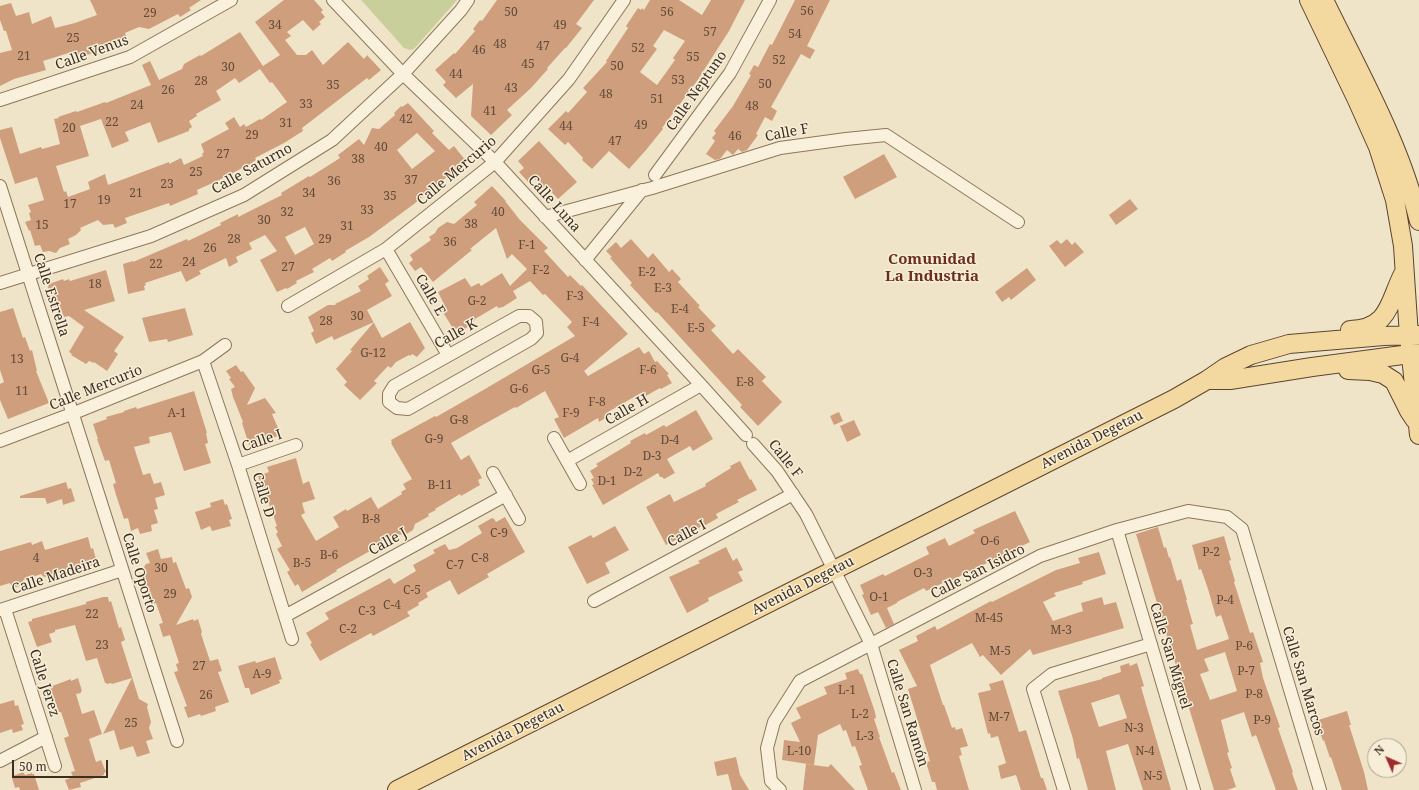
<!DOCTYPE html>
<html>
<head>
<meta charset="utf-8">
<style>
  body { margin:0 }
  #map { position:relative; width:1419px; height:790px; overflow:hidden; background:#f0e4c8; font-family:"Noto Serif",serif }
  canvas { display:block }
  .north { position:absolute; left:1367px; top:738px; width:40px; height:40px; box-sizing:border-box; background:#f7eed8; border:1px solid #ada18e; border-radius:50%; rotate:315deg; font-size:11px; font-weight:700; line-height:16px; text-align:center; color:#3d2e20 }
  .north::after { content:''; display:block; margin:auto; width:14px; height:18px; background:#9e2a2b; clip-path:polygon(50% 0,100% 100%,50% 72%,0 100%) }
  .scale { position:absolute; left:12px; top:760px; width:96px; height:18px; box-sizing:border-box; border:2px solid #3d2e20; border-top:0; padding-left:5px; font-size:12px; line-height:14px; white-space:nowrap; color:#3d2e20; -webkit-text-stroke:3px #f7eed8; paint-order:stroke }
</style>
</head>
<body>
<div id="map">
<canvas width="1419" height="790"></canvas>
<div class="north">N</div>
<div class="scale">50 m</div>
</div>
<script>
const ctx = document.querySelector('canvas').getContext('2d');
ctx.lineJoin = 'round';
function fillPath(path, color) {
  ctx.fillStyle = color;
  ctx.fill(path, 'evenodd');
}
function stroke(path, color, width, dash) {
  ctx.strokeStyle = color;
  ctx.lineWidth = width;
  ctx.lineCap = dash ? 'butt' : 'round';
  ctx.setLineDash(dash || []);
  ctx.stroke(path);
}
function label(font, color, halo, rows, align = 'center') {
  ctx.font = font + ' "Noto Serif",serif';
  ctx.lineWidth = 3;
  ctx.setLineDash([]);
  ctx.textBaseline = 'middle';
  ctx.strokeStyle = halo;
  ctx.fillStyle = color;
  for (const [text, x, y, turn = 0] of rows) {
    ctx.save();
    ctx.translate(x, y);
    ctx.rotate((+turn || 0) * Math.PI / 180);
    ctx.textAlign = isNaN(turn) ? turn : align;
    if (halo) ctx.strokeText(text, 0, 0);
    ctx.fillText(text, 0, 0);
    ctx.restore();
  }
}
fillPath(new Path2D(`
  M361 0H457L414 49 410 50 404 48Z`), '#c9cf9b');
fillPath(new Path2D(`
  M90 0H201L189 8 191 10 180 17 178 14 149 29 139 27 125 33 127 40 106 49 77 58 75 51 43 61 46 70 14 79 0 86V53L12 50 6 31H4L0 20V6L11 3 16 16 29 12 32 24 51 16 55 28 75 23 97 15Z
  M284 0H314L323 10 321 12 325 17 319 22 321 24 313 31 303 20 287 32 291 36 285 40 297 55H306L312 50 323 65 348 42 364 59 367 55 381 70 369 80 367 78 302 128 303 131 284 143 255 158 256 160 250 164 219 180 197 190 198 194 170 206 169 203 125 218 127 223 115 228 113 224 103 225 98 220 80 228 81 230 76 235 68 239 70 244 60 248 56 253 49 251 43 252 40 245 35 246 30 230 29 231 25 222 31 220 29 213 31 212 28 205 44 200 37 177 15 184 0 138V130L12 127 20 154 41 147 42 149 60 144 54 119 59 118 58 117 76 111 77 112 105 102 106 103 151 85 142 65 150 61 159 80 182 69 184 64 200 55 201 56 240 32 263 66 280 55 255 22ZM260 69 270 83 272 82 287 102 261 120 260 119 246 127 244 124 240 127 234 117 225 123 229 129 201 144 204 152 202 154 203 156 184 165 181 158 169 164V162L108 185 105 174 88 182 90 189 68 197 66 191 64 192 56 166 89 156 80 126 101 119 112 148 129 141 125 132 150 122 158 143 189 131V129L192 127 189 121 197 116 196 114 221 100 216 91 235 78 239 83Z
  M497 0H594L576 24 582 28 566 48H565L547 68 548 69 531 88 507 110 512 115 491 135 471 116 473 84 456 98 443 85 446 82 435 70 454 53 455 54 475 31 473 29 480 20 482 21Z
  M650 0H679L702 15 711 0H745L729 31 697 81 662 128 663 129 646 150 629 169 609 151 592 169 582 160 583 158 568 142 565 145 548 129 566 111 568 113 587 92 583 88 607 62 606 61 628 28 626 26 638 8 641 10 642 8 644 10ZM664 30 685 41 673 58 675 60 657 85 640 72 657 49 653 46Z
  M795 0H830L807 46 815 50 810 59 801 54 771 107 777 111 772 121 765 117 756 134 758 135 747 150 742 152 738 149 733 155 727 150 720 159 715 160 706 154 715 141 712 138 716 133 714 131 733 106 751 75 749 74 754 65 758 67 770 44 772 45Z
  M408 103 434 131 432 133 449 150 454 146 466 161 414 204 369 237 345 251 346 252 332 261 330 258 312 269 314 272 296 281 297 283 287 289 286 288 277 292 260 260 277 251 265 235 249 243 252 249 236 257 238 262 229 267 226 258 199 271 201 274 186 282 181 271 145 283 146 285 144 286 145 290 128 294 123 264 133 261V262L187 239 188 241 221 225 220 223 238 214V217L282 195 281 193 309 176 310 177 340 158 338 155 359 139 364 145 372 128 379 129 395 115 394 113 401 106 402 107ZM417 133 435 151 412 169 397 150ZM305 227 314 244 295 255 285 237Z
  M539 141 577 182 558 199 547 187 545 189 534 178 529 183 519 172 524 168 518 161Z
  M884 154 897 177 855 199 843 177Z
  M492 186 506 201H505L520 220 548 248 544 251 568 277 570 275 581 286 582 285 628 334 584 371 588 376 639 347 644 354 649 351 655 362 657 361 669 374 667 375 672 383 661 389 660 388 644 397 641 393 608 412 610 415 599 422 598 418 564 438 554 419 559 417 545 391 516 408 515 407 479 427 451 443 461 460 469 455 482 478 478 480 480 485 461 496 460 494 435 509 436 510 428 514 429 516 415 524 413 530 405 535 395 534 369 548 370 551 336 570 337 571 302 592 298 584 295 586 287 572 290 570 277 549 282 546 276 534 278 532 275 527 277 526 267 498H266L258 476 269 472 267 467 296 458 303 484 309 481 315 499 302 503 305 513 301 515 316 541 339 527 333 517 346 509 347 511 371 497 378 509 402 494 401 492 406 489 403 484 412 479 391 443 392 442 391 440 435 416 436 417 485 389 575 336 567 327 572 322 545 294 543 295 530 281 513 291 517 298 503 307 498 308 497 306 475 319 472 324 463 330 461 326 454 330 439 306 444 304 438 292 465 278 471 287 479 283 481 286 502 273 510 286 527 269 512 254 507 259 496 228 470 249 472 250 433 282 421 267 415 271 409 263 413 260 410 255 431 240 429 237 435 233 438 228 447 222 454 224 477 205 474 202Z
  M1130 199 1138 209 1116 225 1109 215Z
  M631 239 648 258 653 253 669 272 672 269 681 279 678 282 700 306 698 307 716 326 711 330 733 354 738 349 766 377 762 381 782 402 758 426 740 407 742 405 657 312 656 313 630 285 632 283 610 258 612 257 606 251 616 242 621 248Z
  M1067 239 1072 245 1075 242 1084 252 1065 267 1049 246 1057 240 1061 244Z
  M380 267 389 281 385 284 392 296 367 310 382 338 410 322 425 348 417 357 412 354 410 356 409 355 396 362 391 368 388 366 374 381 377 383 360 400 344 385 347 382 336 369 352 351 350 350 374 322 334 340 332 336 316 344 311 333 314 331 308 317 328 305H336L335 304 361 291 358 286 369 279 367 276Z
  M1027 268 1036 280 1011 300 1009 297 1002 302 995 292Z
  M106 270 115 301 84 310 124 337 114 351 118 354 107 371 94 362V363L89 361 86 364 71 355 72 354 69 352 84 327 69 316 64 317 60 307 56 308 54 305 48 287 49 284 63 279 64 281 69 279 70 281Z
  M13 308 23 338 25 337 30 351 32 350 37 371H36L49 403 8 419 0 400V384L4 382 0 370V312Z
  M185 308 193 335 168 342 167 339 149 342 142 318Z
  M236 365 241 372 243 371 255 388 247 405 265 398 276 413 272 414 281 435 249 445 242 423 243 422 233 397 231 389 235 387 229 379 231 378 226 371Z
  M194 391 207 433H206L208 443 205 444 211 463 184 471 171 432 149 437 150 443 134 447 143 475 150 473 154 484 161 482 165 495 155 498 158 509 154 510 158 523 151 525 152 531 140 534 138 528 131 531 128 518 124 519 116 495 113 484 116 483 109 460 105 461 97 439H98L93 424 107 419 106 417 124 412V411L136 407 137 409Z
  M696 410 713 439 693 451 690 446 667 459 675 473 664 479 662 477H660L658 473 603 505 592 485 594 484 591 479 594 478 590 471 598 466 596 464 631 443 630 441 645 433 646 435 664 425 666 427Z
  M839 412 843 421 834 425 830 416Z
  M854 420 861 435 847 442 840 426Z
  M740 461 750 480 751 479 757 490 737 500 739 502 716 514 718 518 702 527V526L666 545 646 507 670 494 674 502 706 486 705 484 731 468 730 466Z
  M66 482 68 489 71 488 75 501 63 505 62 499 47 504 45 498H20V496Z
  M223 499 225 505 227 504 232 519 229 520 231 526 212 531 210 526 201 530 195 512 211 507 210 503Z
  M1015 511 1030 542 944 584 943 583 926 591 924 588 897 602V603L887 608 894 624 886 628 878 612 871 615 862 595 864 594 860 585 883 574 885 576 929 554 926 547 945 538 949 546 975 533 973 530Z
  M505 517 525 552 487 574 489 577 458 595 450 580 426 593 428 597 418 603 419 605 407 612 410 616 373 636 371 633 320 661 310 644 312 643 306 633 329 619 325 613 390 578 394 584 416 571 413 565 435 553 433 550 445 544 449 550 457 548 482 533 478 526 492 518 494 519 496 522Z
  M615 526 629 550 605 563 610 573 587 584 568 547 591 535 593 538Z
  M1158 527 1164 548 1166 547 1169 558 1170 557 1177 581 1181 579 1187 600H1186L1193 624 1190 625 1197 650 1229 639 1221 615 1216 617 1208 589 1201 569 1199 570 1192 545 1224 536 1231 560 1229 561 1235 581 1234 582 1250 633 1253 632 1263 662 1260 663 1263 678 1280 727 1278 728 1293 772 1292 773 1298 790H1276L1256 735 1252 737 1244 712 1221 720 1229 752 1227 753 1232 768 1230 769 1236 787 1227 790H1214L1136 534ZM1225 652 1237 691 1210 700 1200 674 1209 671 1204 659Z
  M88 537 91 549 93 548 97 563 93 564V565L44 577 41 574 23 580 24 585 12 588 10 583 0 586V551L31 542 32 545 42 541 45 550Z
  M726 547 733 561 737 558 743 570 738 572 743 581 708 598 709 601 687 613 669 577 700 563 698 561Z
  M158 549 161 559 172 557 173 563 176 562 186 589 189 588 192 597 176 625 193 619 194 621 198 619 202 632 201 634 210 661 218 659 222 671 218 672 229 702 215 707 216 711 201 716 200 714 188 718 184 707 187 706 174 672 178 671 176 664 179 663 170 635 163 637 159 624 163 623 156 603 153 604 146 586 144 575H146L144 567 146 564 150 563 146 553Z
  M1099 552 1106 574 1082 582 1083 584 1054 593 1056 596 1043 602 1053 621 1083 611 1081 603 1102 597 1104 605 1116 602 1124 628 1033 655 1030 649 1001 675 983 655 980 657 972 643 930 665 943 705H944L952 728 955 727 956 730 962 728 968 746 960 748 962 755 959 756 969 790H937L935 782H932L926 762 930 761 908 689 917 686 899 650 918 641 916 636 935 626 937 630 991 601 992 602 1056 570 1080 563 1078 558Z
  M103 597H108L109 602 111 601 119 628 121 627 125 640 121 642 139 699 148 704 147 707 151 722 149 728 153 739 146 741 150 753 137 757 133 746 120 750 114 730 103 734 132 678 112 684 111 683 107 684 106 683H105L97 658 86 661 75 625 55 630V632L49 634 52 642 37 647 28 622 32 621V619L86 604V602Z
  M275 657 282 679 279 680 280 683 251 695 249 688H245L238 666 255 661 256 663Z
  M1129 663 1130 666 1137 663 1144 686 1141 687 1171 790H1143L1128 744 1106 751 1116 790H1088L1079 758 1077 759 1073 739 1058 691 1102 679V678L1121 672 1120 666ZM1119 694 1127 718 1099 727 1091 703Z
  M858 669 860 674H862L875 712 876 718 874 719 880 737H879L892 773 894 772 901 790H868L859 766 862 765 855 746 852 747 846 730 843 731 840 724 818 735 814 765 782 760 784 740 800 742 791 723 801 718 796 708 827 694 824 687 847 679 845 673Z
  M78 678 82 691H81V693L76 694 82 714 94 710 102 734 89 739 96 762 101 760 106 772 104 773V775L80 783 81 787 69 790 65 780 73 777 71 772 75 771 64 738 69 736 61 712H59L54 698 50 699 47 688 71 679V681Z
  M1003 680 1019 732 1026 730 1041 778H1043L1047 790H1021L1016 775 1001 779 998 766 1006 763 998 736 991 738 990 733 988 734 978 693 991 690 989 684Z
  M14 700 15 706 18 705 24 724 21 725 23 730 13 733 12 729 0 733V704Z
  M1347 711 1351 725H1349L1364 772 1368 790H1342L1331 757 1330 758 1324 740 1323 741 1321 735 1318 736 1315 726 1319 725 1318 720Z
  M736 757 740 775 749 790H732L728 774 717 776 714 762Z
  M806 764 828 767 831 764 855 790H803Z
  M23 772 25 775 32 773V774H34L39 790H20L19 787 15 788 12 778 13 776Z`), '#cf9f7d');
const street = new Path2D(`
  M333 0 403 74 495 162 701 385 746 435
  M0 100 130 57 231 0
  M655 175 730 73 770 0
  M0 186 177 741
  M545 217 652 188 780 148 846 139 886 135 1018 222
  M386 249 448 355
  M585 260 642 190
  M0 283 151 236 244 195 332 140 403 74 461 10 468 0
  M288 306 386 249 495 162 569 79 624 0
  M519 316H529L536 322 537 333 531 339 408 409 397 408 389 402V394L394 386Z
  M203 361 238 465 292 639
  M554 438 580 484
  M0 441 74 413 203 361 225 345
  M753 444 777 471 806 514 871 644 915 790
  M567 461 701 385
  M238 465 296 445
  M493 473 519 519
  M1117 530 1194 790
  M594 601 793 494
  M5 609 55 766
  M0 610 122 570
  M285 616 506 495
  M0 761 46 737
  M780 790 771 781 767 748 774 722 800 681 1040 556 1117 530 1188 511 1227 517 1242 529 1320 790
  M1064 790 1033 689 1052 674 1151 644`);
const primary = new Path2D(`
  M1309 0 1357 100 1378 147 1395 200 1403 246 1409 336 1419 435
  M1324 0C1359 72 1400 143 1419 221
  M1350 330C1390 329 1389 301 1403 274
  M1348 370 1370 371 1383 374 1394 381 1409 411 1415 420
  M1207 380H1230L1312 367 1410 354 1419 355
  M397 790 1174 399 1207 380 1226 367 1251 355 1289 344 1384 336 1419 335`);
stroke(street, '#8d765c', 14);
stroke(primary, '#5b4430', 20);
stroke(street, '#faf1dc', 12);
stroke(primary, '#f3d9a0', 18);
label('12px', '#624a37', null, [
  ["56",807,12],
  ["50",511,13],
  ["56",667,13],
  ["29",150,14],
  ["34",275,26],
  ["49",560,26],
  ["57",710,33],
  ["54",795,35],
  ["25",73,39],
  ["48",500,45],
  ["47",543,47],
  ["52",638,49],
  ["46",479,51],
  ["21",24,57],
  ["55",693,58],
  ["52",779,61],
  ["45",528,65],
  ["50",617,67],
  ["30",228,68],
  ["44",456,75],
  ["53",678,81],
  ["28",201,82],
  ["50",765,85],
  ["35",333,86],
  ["43",511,89],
  ["26",168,91],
  ["48",606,95],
  ["51",657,100],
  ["33",306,105],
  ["24",137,106],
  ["48",752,107],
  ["41",490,112],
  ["42",406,120],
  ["22",112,123],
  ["31",286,124],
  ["49",641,126],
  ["44",566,127],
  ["20",69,129],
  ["29",252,136],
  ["46",735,137],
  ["47",615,142],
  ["40",381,148],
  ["27",223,155],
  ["38",358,160],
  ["25",196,173],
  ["37",411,181],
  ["36",334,182],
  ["23",167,185],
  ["21",136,194],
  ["34",309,194],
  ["35",390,197],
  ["19",104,201],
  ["17",70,205],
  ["33",367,211],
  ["32",287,213],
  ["40",498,213],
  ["30",264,221],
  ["38",471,225],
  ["15",42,226],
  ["31",347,227],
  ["28",234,240],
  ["29",325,240],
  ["36",450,243],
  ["F-1",527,246],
  ["26",210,249],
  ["24",189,263],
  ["22",156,265],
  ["27",288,268],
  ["F-2",541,271],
  ["E-2",647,273],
  ["18",95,285],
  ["E-3",663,289],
  ["F-3",575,297],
  ["G-2",477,302],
  ["E-4",680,310],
  ["30",357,317],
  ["28",326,322],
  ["F-4",591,323],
  ["E-5",696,329],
  ["G-12",373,354],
  ["G-4",570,359],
  ["13",17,360],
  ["G-5",541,371],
  ["F-6",648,371],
  ["E-8",745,383],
  ["G-6",519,390],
  ["11",22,392],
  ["F-8",597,403],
  ["A-1",177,414],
  ["F-9",571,414],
  ["G-8",459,421],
  ["G-9",434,440],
  ["D-4",670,441],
  ["D-3",652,457],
  ["D-2",633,473],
  ["D-1",607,482],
  ["B-11",440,486],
  ["B-8",371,520],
  ["C-9",499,534],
  ["O-6",990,542],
  ["P-2",1211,553],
  ["B-6",329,556],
  ["4",36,559],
  ["C-8",480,559],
  ["B-5",302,564],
  ["C-7",455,566],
  ["30",161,569],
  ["O-3",923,574],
  ["C-5",412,591],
  ["29",170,595],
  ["O-1",879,598],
  ["P-4",1225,601],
  ["C-4",392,606],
  ["C-3",367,612],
  ["22",92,615],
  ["M-45",989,619],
  ["C-2",348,630],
  ["M-3",1061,631],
  ["23",102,646],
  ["P-6",1244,647],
  ["M-5",1000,652],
  ["27",199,667],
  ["P-7",1246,672],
  ["A-9",262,675],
  ["L-1",847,691],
  ["P-8",1254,695],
  ["26",206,696],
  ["L-2",860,715],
  ["M-7",999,718],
  ["P-9",1262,721],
  ["25",131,724],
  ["N-3",1134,729],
  ["L-3",865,737],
  ["L-10",799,752],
  ["N-4",1145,752],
  ["N-5",1153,777]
]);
label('14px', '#3d2e20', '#f7eed8', [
  ["Calle Venus",92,53,-20],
  ["Calle Neptuno",697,91,-55],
  ["Calle F",787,133,-11],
  ["Calle Saturno",252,169,-29],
  ["Calle Mercurio",457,171,-40],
  ["Calle Luna",554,204,48],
  ["Calle Estrella",51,295,72],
  ["Calle E",430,295,60],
  ["Calle K",456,334,-29],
  ["Calle Mercurio",96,388,-22],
  ["Calle H",627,410,-30],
  ["Avenida Degetau",1092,440,-27],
  ["Calle I",262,441,-19],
  ["Calle F",785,459,51],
  ["Calle D",263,495,73],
  ["Calle I",687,534,-28],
  ["Calle J",388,542,-29],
  ["Calle San Isidro",978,572,-27],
  ["Calle Oporto",139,573,72],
  ["Calle Madeira",56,576,-18],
  ["Avenida Degetau",803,586,-27],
  ["Calle San Miguel",1170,656,73],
  ["Calle San Marcos",1303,681,73],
  ["Calle Jerez",44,683,72],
  ["Calle San Ramón",907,713,73],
  ["Avenida Degetau",513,732,-27]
]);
label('bold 15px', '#6b2e1e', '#f7eed8', [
  ["Comunidad",932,260],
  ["La Industria",932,277]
]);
</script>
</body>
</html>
